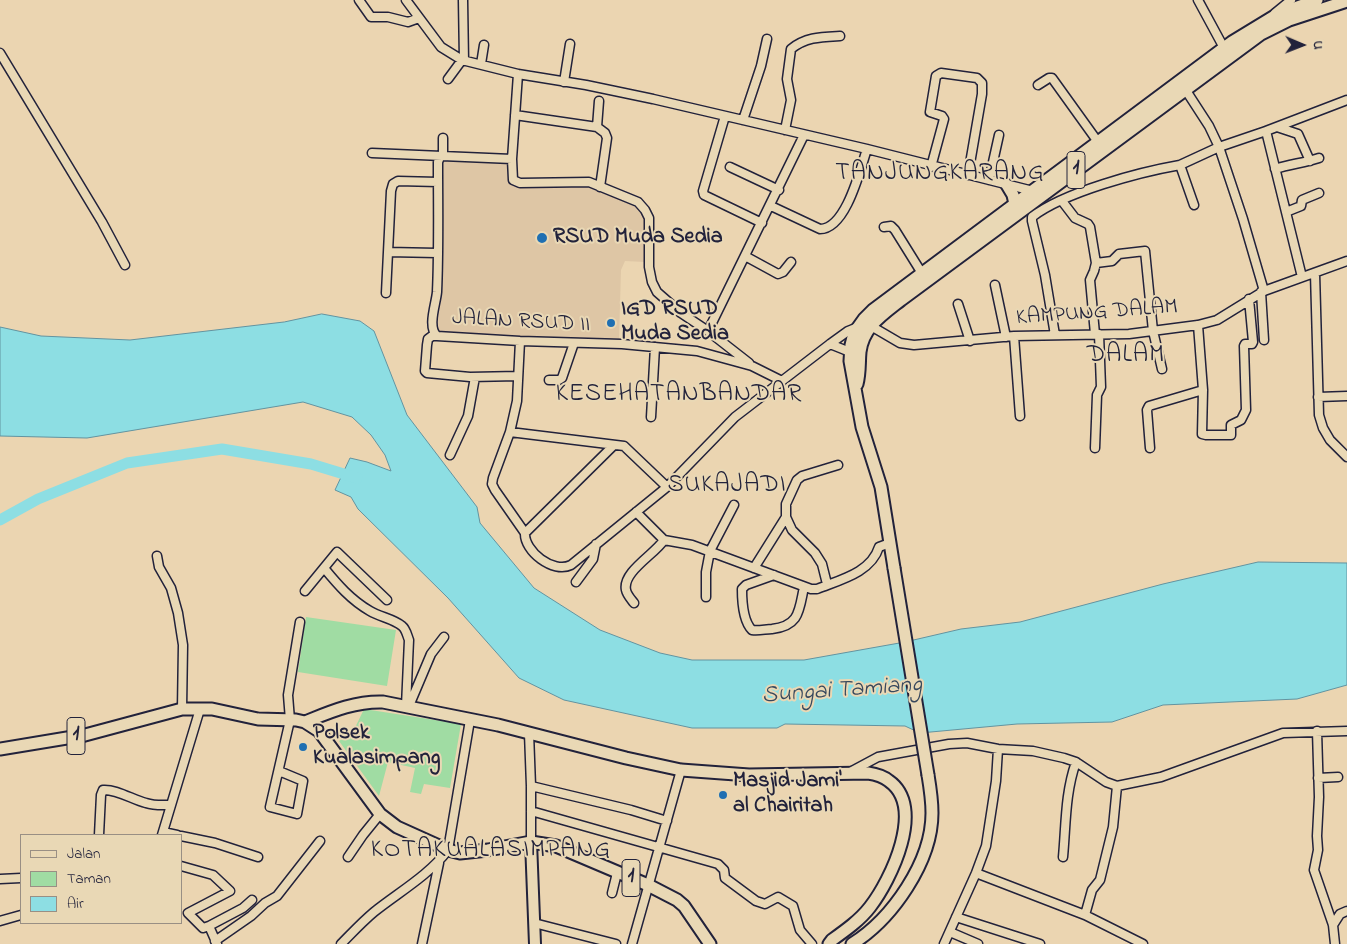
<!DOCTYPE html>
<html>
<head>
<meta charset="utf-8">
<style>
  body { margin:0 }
  #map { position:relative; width:1347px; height:944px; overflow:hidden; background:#ebd5b1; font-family:"Indie Flower",sans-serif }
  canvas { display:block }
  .legend { position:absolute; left:20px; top:834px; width:162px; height:90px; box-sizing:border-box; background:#e9d8b5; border:1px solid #998f84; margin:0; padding:6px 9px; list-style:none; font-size:15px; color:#22223b }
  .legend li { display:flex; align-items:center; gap:10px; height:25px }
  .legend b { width:25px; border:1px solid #998f84 }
  .north { position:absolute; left:1277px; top:20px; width:50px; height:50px; -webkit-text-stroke:4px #e9d8b5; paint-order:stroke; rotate:91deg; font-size:14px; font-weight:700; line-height:20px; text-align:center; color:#22223b }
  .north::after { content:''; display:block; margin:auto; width:18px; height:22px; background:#22223b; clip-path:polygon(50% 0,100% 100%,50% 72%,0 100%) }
</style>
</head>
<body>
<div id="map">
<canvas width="1347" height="944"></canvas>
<ul class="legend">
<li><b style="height:6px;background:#e9d8b5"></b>Jalan</li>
<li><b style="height:14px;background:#a0dca3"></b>Taman</li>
<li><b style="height:14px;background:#8ddee3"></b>Air</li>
</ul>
<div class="north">U</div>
</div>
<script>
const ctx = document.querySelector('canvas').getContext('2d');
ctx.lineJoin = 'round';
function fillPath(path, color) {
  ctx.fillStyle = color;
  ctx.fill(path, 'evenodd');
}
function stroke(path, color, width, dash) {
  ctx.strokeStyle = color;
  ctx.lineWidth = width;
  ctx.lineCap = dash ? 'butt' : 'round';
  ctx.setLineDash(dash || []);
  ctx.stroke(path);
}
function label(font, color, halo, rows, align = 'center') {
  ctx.font = font + ' "Indie Flower",sans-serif';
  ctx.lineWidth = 4;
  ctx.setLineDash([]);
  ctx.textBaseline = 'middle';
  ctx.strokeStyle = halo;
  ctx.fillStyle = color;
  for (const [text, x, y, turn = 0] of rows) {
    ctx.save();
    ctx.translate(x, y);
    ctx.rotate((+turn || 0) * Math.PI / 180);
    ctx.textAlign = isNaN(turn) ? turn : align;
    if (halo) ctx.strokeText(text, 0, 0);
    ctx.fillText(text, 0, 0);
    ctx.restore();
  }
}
fillPath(new Path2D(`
  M440 161H509L511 184 590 185 638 205 645 215V262L625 261 621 270 619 340 438 333Z`), '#dec6a5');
fillPath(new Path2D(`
  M306 617 396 630 387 686 298 672Z
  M364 709 461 724 450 788 424 784 421 794 410 792 415 768 388 762 379 796 339 741 353 732Z`), '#a0dca3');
const water = new Path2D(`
  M322 314 360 321 374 331 407 415 477 507 480 523 534 588 600 630 660 653 692 660H804L905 642 961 629 1020 622 1163 584 1258 562 1347 563V685L1297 699 1163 705 1112 722 1017 724 920 733 905 726 785 724 777 728H692L564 700 519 678 448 598 358 509 351 497 335 490 350 458 367 462 391 471 385 455 371 435 352 417 303 402 87 438 0 436V327L41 336 130 340 284 322Z`);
fillPath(water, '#8ddee3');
stroke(water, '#6293a0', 1);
stroke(new Path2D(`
  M0 520 38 499 127 463 222 449 311 464 357 478`), '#8ddee3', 11);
const minor = new Path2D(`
  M359 0 371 17H388L408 22 419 18
  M406 0 441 47 462 60 518 74 586 85 653 99 867 149 1033 191
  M463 0 464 61
  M1198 0 1224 48
  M1275 13 1291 0
  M0 53 102 222 125 265
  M481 64 484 45
  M518 74 512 159 513 180 520 183 589 182 638 202 645 210 649 218V267L652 282 657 292 681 313 708 331 749 363
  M448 79 462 60
  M564 82 570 44
  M1038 85 1049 78H1052L1098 142
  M1185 89 1209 126 1219 147 1180 165 1194 205
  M599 101 597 127 605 133 607 138 600 187
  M515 115 597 127
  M725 116 703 191 704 195 762 223
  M743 120 761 66 767 39
  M1277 127 1298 134 1310 161
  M785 130 791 100 787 79 791 49C806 37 821 37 840 36
  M1266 131 1347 100
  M443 138V155
  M372 153 512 159
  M443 155 440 157 438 162C438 205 439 249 437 292 436 304 427 327 437 336L520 341 622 344 697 351 752 366 782 381
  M730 167 779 190
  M931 167 944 119 942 116 930 112 936 76 941 73 977 78 982 83V94L968 175
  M1275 169C1290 164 1304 163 1319 158
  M989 180 999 135
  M1062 201 1075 218 1088 224 1090 227 1096 263 1094 271 1090 280 1095 334
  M771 206 820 229C846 229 860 170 867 149
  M1286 212 1301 206 1302 200 1319 193
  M884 227 891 226 895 230 923 275
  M388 252 437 253
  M745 256 778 274 783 272 791 262
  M1096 263 1112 261 1119 254 1145 251 1153 331 1162 369
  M1315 273 1319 415 1323 428 1330 440 1347 457
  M995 285 1006 337
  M1264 291 1243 219 1219 147 1266 131 1302 277
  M1261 292 1264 340
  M386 293 391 191 393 184 398 181 438 182
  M958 304 970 341
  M1198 325 1203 390 1202 434 1206 435H1231V425L1241 420 1246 410 1244 346 1245 344H1252L1253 342 1249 299
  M871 326 900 343 914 345 1014 336 1129 334 1198 325 1217 320 1264 291 1347 261
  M708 331 804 135
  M1055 335 1045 275 1032 221V217C1064 192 1140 172 1180 165
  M437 336H432L428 339 427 345 425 371 427 373 470 377 518 376
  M1014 336 1020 416
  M520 341 517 401 510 432 493 478 492 484 495 490 525 533C524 551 553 574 571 565L667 487 735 417 830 344 848 331 858 327
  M830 344 850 352
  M549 380H559L562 378 574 343
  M1318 397 1347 396
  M651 417 655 347
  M510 432 624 446 667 487
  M1095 448 1097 395 1101 387 1099 334
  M1150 448 1147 410 1149 406 1203 390
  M450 455 468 416 475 377
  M636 512 664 540 692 545 811 589H817C839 580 871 573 879 547L890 543
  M525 533 614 445
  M157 556 159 567 171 588 178 613 183 645 182 709
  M324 568C338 585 351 600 370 611 380 617 394 619 402 626 406 629 407 635 409 640L406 706
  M754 568 786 517
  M774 575 746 585 742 589C742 601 743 621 752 630 759 631 766 629 772 629 800 626 799 610 804 587
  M576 582 593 559 596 544
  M827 584 822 564 815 553 792 530 786 517V504L797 480 802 476 838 465
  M305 591 337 552 387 600
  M706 597V572L710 551 734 505
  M634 603C631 599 627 595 626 590 622 572 655 554 664 540
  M409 706 431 654 444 637
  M1317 731 1319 797 1317 836 1318 850 1314 870 1333 925 1335 944
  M529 733 531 786V842
  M279 771 303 781 297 814 270 807 290 720 288 695 300 622
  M850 772 878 757 949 744 967 743 998 749 1033 751 1064 758 1076 762 1106 782 1117 786 1161 777 1283 733 1347 731
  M1318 778 1338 777
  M531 786 631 810 667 821
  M531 811 718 864 724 870 725 878 756 901 765 904 778 897 793 906 800 930 812 944
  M163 832 177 835
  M99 835 101 795 103 790C117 789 133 800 146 803 155 806 163 805 171 805
  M162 835 200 709
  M181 836 215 843 258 857
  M348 857 363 835 380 814
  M1063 857C1066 825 1065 793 1076 762
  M181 866 213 875 230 891 188 913 203 928 209 926 217 944
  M976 873 1085 915 1143 944
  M0 879 21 878
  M612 893 617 873
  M1085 915 1092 890 1100 880 1113 827 1117 786
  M956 917 1040 944
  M0 921 21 915
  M534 923 616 944
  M1333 925 1340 914 1347 911
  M209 926 243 908 252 900
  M950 932 978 944
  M215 941 251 916 265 903 277 896 320 841
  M341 944C352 933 362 922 374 912 399 892 428 876 448 850L470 720
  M422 944 439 863
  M632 944 681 770
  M944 944 976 873 986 846 996 781 998 749`);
const major = new Path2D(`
  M531 842 535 944`);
const highway = new Path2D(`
  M1007 185 1013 195 1015 204
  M857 384C860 373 859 362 860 352 863 327 882 315 901 300L1261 34 1289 20 1347 1
  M894 568 881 487 862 427 850 361 851 345 854 333 864 319 873 310 1232 42 1278 14 1317 0
  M305 722C330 712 355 701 383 702L498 725 626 758 681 770 749 775 868 773C875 774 883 776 889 781 926 807 891 880 870 907 860 920 846 930 832 940L829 944
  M0 749 85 735 182 709H212L258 719 296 720 305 722 319 731 380 814 397 827 448 850 460 853 488 850 531 842 556 846 648 885 677 900 684 906 710 944
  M852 944C892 919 932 862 932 813 932 801 930 787 928 775`);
stroke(minor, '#22223b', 11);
stroke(major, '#22223b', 14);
stroke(highway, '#22223b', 15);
stroke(minor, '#e9d8b5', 8);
stroke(major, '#e9d8b5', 10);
stroke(highway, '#e9d8b5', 11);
const highwayBridge = new Path2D(`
  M894 568 928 775`);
stroke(highwayBridge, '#22223b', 15, []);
stroke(highwayBridge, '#e9d8b5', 11);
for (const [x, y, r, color] of [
  [542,238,6,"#1f6fb2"],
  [611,323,5,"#1f6fb2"],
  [303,747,5,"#1f6fb2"],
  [723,795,5,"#1f6fb2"]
]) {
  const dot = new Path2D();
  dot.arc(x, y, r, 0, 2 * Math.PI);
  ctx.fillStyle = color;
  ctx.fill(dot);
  stroke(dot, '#e9d8b5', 2);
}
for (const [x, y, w] of [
  [1076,170,18],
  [76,736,18],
  [631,878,18]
]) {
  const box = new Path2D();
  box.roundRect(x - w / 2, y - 18.5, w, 37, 4);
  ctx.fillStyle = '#e9d8b5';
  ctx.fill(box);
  stroke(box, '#22223b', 1);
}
label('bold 21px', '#22223b', null, [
  ["1",1076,170],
  ["1",76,736],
  ["1",631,878]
]);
label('bold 22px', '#22223b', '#e9d8b5', [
  ["RSUD Muda Sedia",553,238],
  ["IGD RSUD",621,310],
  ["Muda Sedia",621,335],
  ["Polsek",313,734],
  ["Kualasimpang",313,759],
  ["Masjid Jami'",733,782],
  ["al Chairitah",733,807]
], 'left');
label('22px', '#22223b', '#e9d8b5', [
  ["KAMPUNG DALAM",1097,314,-4],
  ["JALAN RSUD II",521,323,3]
]);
label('italic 24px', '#37485d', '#e9d8b5', [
  ["Sungai Tamiang",842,692,-4]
]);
ctx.letterSpacing = '1px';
label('25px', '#22223b', '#e9d8b5', [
  ["TANJUNGKARANG",940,175],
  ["DALAM",1126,357],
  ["KESEHATANBANDAR",679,396],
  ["SUKAJADI",727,487],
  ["KOTAKUALASIMPANG",491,852]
]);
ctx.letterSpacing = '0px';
</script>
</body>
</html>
